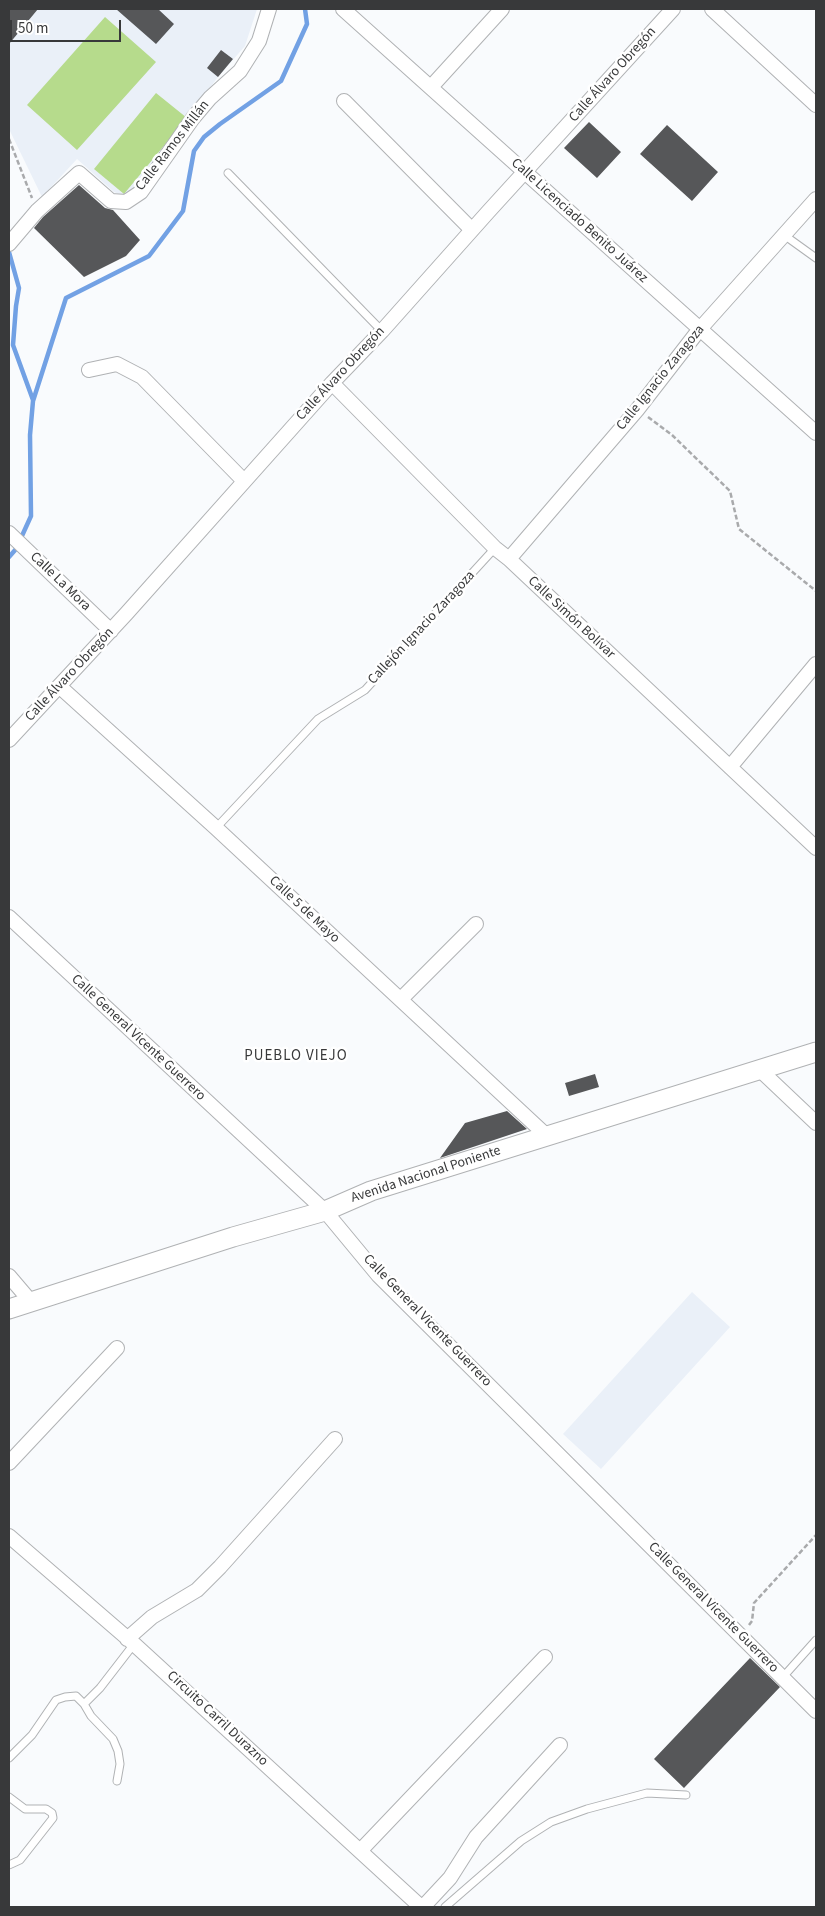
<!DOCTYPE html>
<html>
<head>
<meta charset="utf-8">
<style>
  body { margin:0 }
  #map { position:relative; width:825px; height:1916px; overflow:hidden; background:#f9fbfd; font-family:"Source Sans 3",sans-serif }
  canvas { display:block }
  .frame { position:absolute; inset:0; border:10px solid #38393a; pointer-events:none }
  .scale { position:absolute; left:10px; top:20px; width:111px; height:22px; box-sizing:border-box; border:2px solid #38393a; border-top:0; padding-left:6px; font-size:15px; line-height:18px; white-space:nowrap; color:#38393a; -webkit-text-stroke:4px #fff; paint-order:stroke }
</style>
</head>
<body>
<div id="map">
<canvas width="825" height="1916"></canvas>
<div class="frame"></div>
<div class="scale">50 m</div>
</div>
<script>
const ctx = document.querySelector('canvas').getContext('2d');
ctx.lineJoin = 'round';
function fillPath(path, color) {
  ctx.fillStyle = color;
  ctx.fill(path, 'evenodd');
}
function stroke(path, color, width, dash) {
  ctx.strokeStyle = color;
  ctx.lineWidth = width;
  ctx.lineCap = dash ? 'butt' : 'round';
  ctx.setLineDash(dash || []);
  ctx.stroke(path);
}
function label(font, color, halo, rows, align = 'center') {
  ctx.font = font + ' "Source Sans 3",sans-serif';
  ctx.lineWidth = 5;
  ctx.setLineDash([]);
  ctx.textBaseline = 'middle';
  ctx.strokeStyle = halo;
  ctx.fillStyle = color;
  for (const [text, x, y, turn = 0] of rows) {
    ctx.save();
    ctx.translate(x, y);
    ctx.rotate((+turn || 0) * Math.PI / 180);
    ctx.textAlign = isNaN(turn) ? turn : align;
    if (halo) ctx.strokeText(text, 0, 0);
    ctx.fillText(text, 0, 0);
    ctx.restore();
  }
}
fillPath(new Path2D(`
  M9 9H257L245 46 218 77 132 193 126 197 114 192 77 159 42 197 9 129Z
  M692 1292 730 1327 601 1469 563 1434Z`), '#eaf0f8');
fillPath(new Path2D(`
  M105 17 156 62 77 150 27 105Z
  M156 93 187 118 124 194 94 169Z`), '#b6db8c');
stroke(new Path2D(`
  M9 252 19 288 16 306 13 345 33 400
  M9 557 16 549 31 516 30 435 33 401 66 298 149 256 183 211 194 151 204 137 220 124 281 81 307 24 305 9`), '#72a1e4', 4.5);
fillPath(new Path2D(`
  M9 9H38L9 44Z
  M116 9H158L174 24 156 44Z
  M221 50 233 59 218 77 207 68Z
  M589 122 621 152 597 178 564 148Z
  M667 125 718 172 692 201 640 154Z
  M79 185 105 208 113 210 140 240 126 256 84 277 34 228 43 217Z
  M595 1074 599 1087 569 1096 565 1083Z
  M507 1111 527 1129 440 1158 465 1123Z
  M750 1658 780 1687 684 1788 654 1759Z`), '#565759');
const lane = new Path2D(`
  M228 173 382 331
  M784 235 816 258
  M216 828 318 719 365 690 495 548
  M783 1677 816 1640
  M84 1704 91 1716 113 1739 118 1751 120 1764 117 1781
  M9 1758 32 1735 56 1700 65 1697 76 1696 84 1704 100 1688 134 1644
  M9 1797 25 1809H46L52 1813 53 1818 20 1860 9 1865
  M445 1907 521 1841 551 1822 587 1809 647 1793 686 1795`);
const street = new Path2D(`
  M343 9 816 433
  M712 9 816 105
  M431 87 502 9
  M344 101 472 230
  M9 244 37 211 79 173 111 201 126 202 141 192 193 118 210 98 240 71 259 41 269 9
  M89 370 117 364 142 377 244 481
  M332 383 495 548 509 559 816 848
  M9 533 111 631
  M509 559 637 410 699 330 816 199
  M59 686 216 828 547 1136
  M9 740 126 614 332 383 382 331 488 212 673 9
  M730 767 816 664
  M9 917 325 1211 378 1275 816 1711
  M401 999 476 924
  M759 1069 816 1123
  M9 1276 32 1303
  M9 1463 117 1348
  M9 1536 134 1644 421 1907
  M127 1639 152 1617 197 1590 220 1567 335 1439
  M360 1851 545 1657
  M423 1907 450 1878 476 1837 560 1745`);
const secondary = new Path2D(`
  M9 1309 233 1237 325 1211 371 1191 816 1052`);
stroke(lane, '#b0b2b4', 9);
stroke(street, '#b0b2b4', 16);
stroke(secondary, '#b0b2b4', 21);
stroke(new Path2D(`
  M9 139 32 198
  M648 417 672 435 730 491 739 529 816 591
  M749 1625 752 1621 754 1603 816 1535`), '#a9aaac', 2.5, [5, 2.5]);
stroke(lane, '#fff', 7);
stroke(street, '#fff', 14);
stroke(secondary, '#fff', 19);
label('14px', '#38393a', '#fff', [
  ["Calle Álvaro Obregón",613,75,-48],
  ["Calle Ramos Millán",173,146,-52],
  ["Calle Licenciado Benito Juárez",579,221,42],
  ["Calle Álvaro Obregón",341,374,-47],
  ["Calle Ignacio Zaragoza",661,378,-51],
  ["Calle La Mora",60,582,44],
  ["Calle Simón Bolívar",571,618,43],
  ["Callejón Ignacio Zaragoza",422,628,-47],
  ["Calle Álvaro Obregón",70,675,-47],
  ["Calle 5 de Mayo",304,910,43],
  ["Calle General Vicente Guerrero",138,1038,43],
  ["Avenida Nacional Poniente",426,1175,-18],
  ["Calle General Vicente Guerrero",427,1321,46],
  ["Calle General Vicente Guerrero",713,1608,45],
  ["Circuito Carril Durazno",217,1719,43]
]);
ctx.letterSpacing = '1px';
label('15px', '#38393a', '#fff', [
  ["PUEBLO VIEJO",296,1057]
]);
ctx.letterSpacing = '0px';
</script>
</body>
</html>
